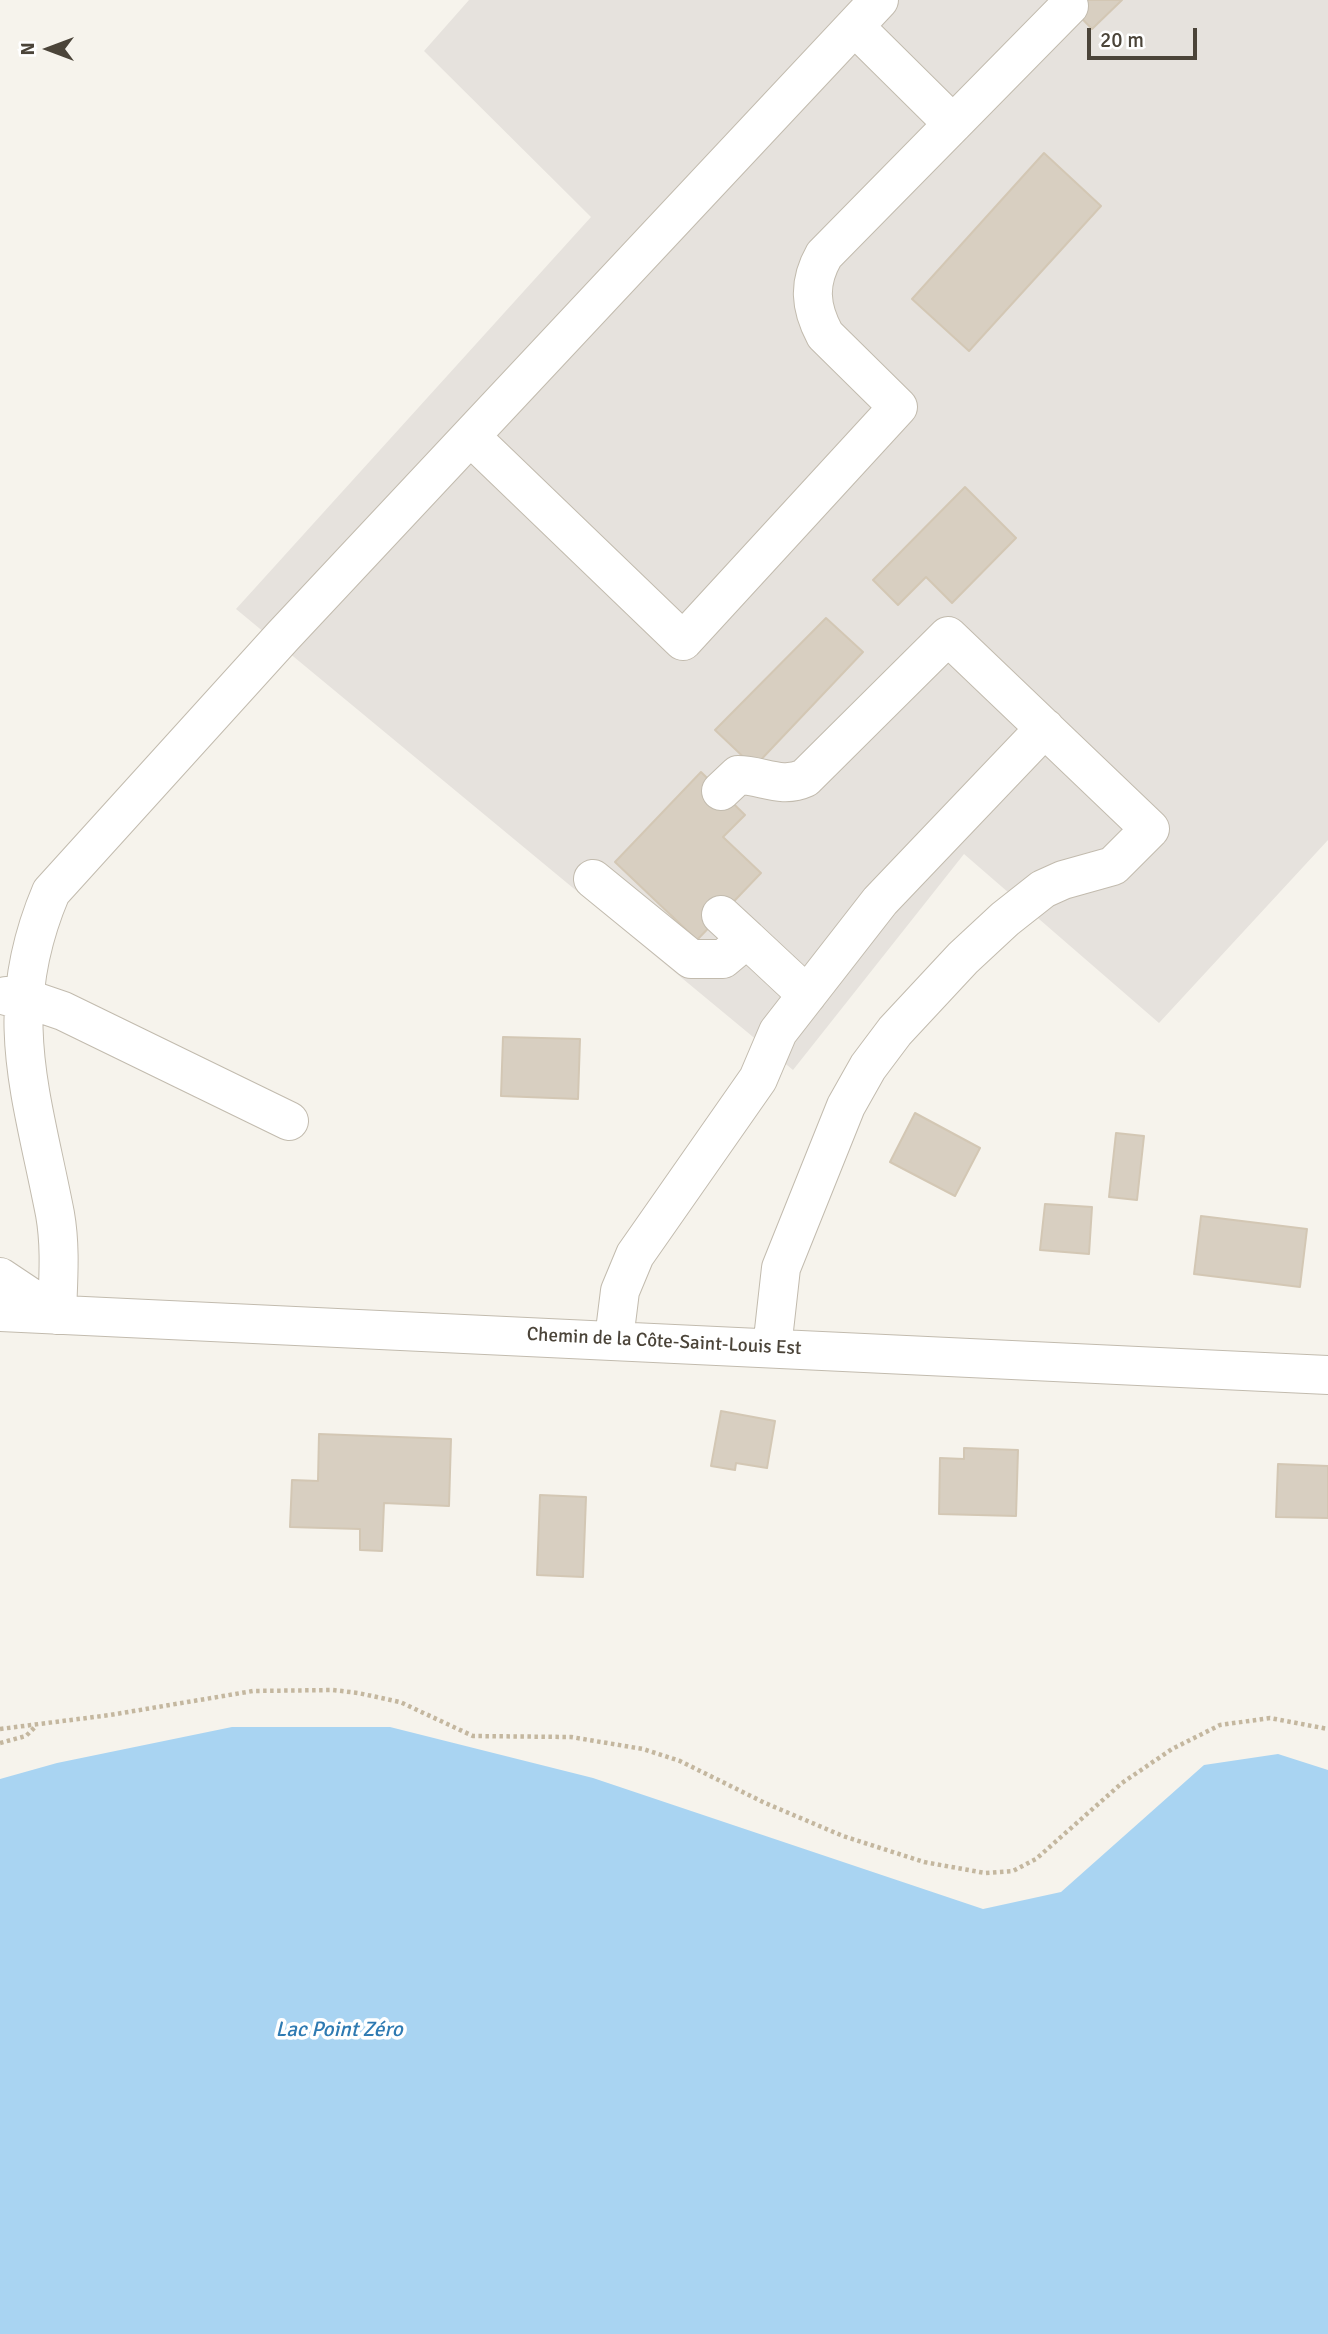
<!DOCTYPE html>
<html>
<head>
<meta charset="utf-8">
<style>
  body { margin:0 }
  #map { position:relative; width:1328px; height:2334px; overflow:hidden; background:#f6f3ec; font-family:Signika,sans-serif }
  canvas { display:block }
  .north { position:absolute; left:14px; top:14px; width:70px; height:70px; -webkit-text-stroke:5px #fff; paint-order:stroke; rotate:270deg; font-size:19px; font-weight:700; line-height:28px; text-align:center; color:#4b4439 }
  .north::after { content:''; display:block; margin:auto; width:24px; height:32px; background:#4b4439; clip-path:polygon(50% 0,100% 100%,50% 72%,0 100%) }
  .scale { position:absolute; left:1087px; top:28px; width:110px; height:32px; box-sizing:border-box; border:4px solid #4b4439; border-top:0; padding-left:9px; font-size:21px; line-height:24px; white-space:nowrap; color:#4b4439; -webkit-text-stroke:5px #fff; paint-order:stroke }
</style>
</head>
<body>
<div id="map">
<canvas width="1328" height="2334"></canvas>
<div class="north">N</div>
<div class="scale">20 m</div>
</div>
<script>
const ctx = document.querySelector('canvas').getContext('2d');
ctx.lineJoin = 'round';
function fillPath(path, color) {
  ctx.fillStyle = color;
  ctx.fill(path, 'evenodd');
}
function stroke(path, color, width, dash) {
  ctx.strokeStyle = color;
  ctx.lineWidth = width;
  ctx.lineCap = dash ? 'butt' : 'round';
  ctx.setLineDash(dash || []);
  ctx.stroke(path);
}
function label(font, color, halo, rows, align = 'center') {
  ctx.font = font + ' Signika,sans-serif';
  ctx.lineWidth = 7;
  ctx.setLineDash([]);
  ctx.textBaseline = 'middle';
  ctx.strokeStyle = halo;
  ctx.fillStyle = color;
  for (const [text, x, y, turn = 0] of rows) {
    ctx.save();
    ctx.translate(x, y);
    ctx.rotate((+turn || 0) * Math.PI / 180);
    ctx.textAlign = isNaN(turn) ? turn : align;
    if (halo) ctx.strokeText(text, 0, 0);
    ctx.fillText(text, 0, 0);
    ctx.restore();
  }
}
fillPath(new Path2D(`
  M469 0H1328V840L1159 1023 964 854 793 1070 236 609 591 217 424 51Z`), '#e6e2dd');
fillPath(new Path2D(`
  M232 1727H390L593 1778 983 1909 1061 1892 1204 1765 1278 1754 1328 1770V2334H0V1779L57 1763Z`), '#a9d4f2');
const building = new Path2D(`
  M1064 0H1122L1092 29Z
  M1044 153 1101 206 969 351 912 299Z
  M965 487 1016 538 952 603 926 577 898 605 873 580Z
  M826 618 863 652 754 767 715 730Z
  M701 772 745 815 723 837 761 873 697 940 615 862Z
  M503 1037 580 1039 578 1099 501 1096Z
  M915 1113 980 1148 955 1196 890 1162Z
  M1116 1133 1144 1136 1137 1200 1109 1197Z
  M1045 1204 1092 1207 1089 1254 1040 1250Z
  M1201 1216 1307 1229 1300 1287 1194 1274Z
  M721 1411 775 1421 767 1468 736 1463 735 1470 711 1466Z
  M319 1434 451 1439 449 1506 384 1503 382 1551 360 1550V1529L290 1527 292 1480 318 1481Z
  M964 1448 1018 1450 1016 1516 939 1514 940 1458 964 1459Z
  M1278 1464 1328 1466V1518L1276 1517Z
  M540 1495 586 1497 583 1577 537 1575Z`);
fillPath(building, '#d8cfc1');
stroke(building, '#d3c7b4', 2);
const minor = new Path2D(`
  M855 27 953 124
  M471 437 683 641 898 407 825 335C810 307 808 283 824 255L1069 6
  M721 791 738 775C762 775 781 789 805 778L948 636 1150 829 1113 866 1063 880 1043 889 1005 919 963 958 895 1031 868 1067 846 1106 781 1268 772 1348
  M593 879 691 959H723L747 939 807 995
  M721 915 747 939
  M6 996 25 998 63 1011 289 1121
  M0 1277 57 1315
  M0 1312 1328 1375
  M57 1315C58 1281 61 1248 55 1214 31 1091 0 1012 51 892L283 636 879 0
  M614 1339 620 1291 635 1255 758 1079 778 1032 880 901 1045 728`);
stroke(minor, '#c2bbae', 40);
stroke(new Path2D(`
  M0 1729 110 1715 253 1691 333 1690 358 1693 400 1702 473 1736 571 1737 643 1749 680 1761 765 1803 843 1836 924 1862 985 1873 1013 1871 1036 1859 1122 1783 1172 1749 1220 1725 1270 1718 1328 1729
  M0 1743 26 1736 36 1726`), '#c4b79f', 4.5, [3.5, 3.5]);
stroke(minor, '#fff', 38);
label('19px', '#4b4439', '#fff', [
  ["Chemin de la Côte-Saint-Louis Est",664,1342,3]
]);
label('italic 21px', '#2e7ab2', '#fff', [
  ["Lac Point Zéro",339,2030]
]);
</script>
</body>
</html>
